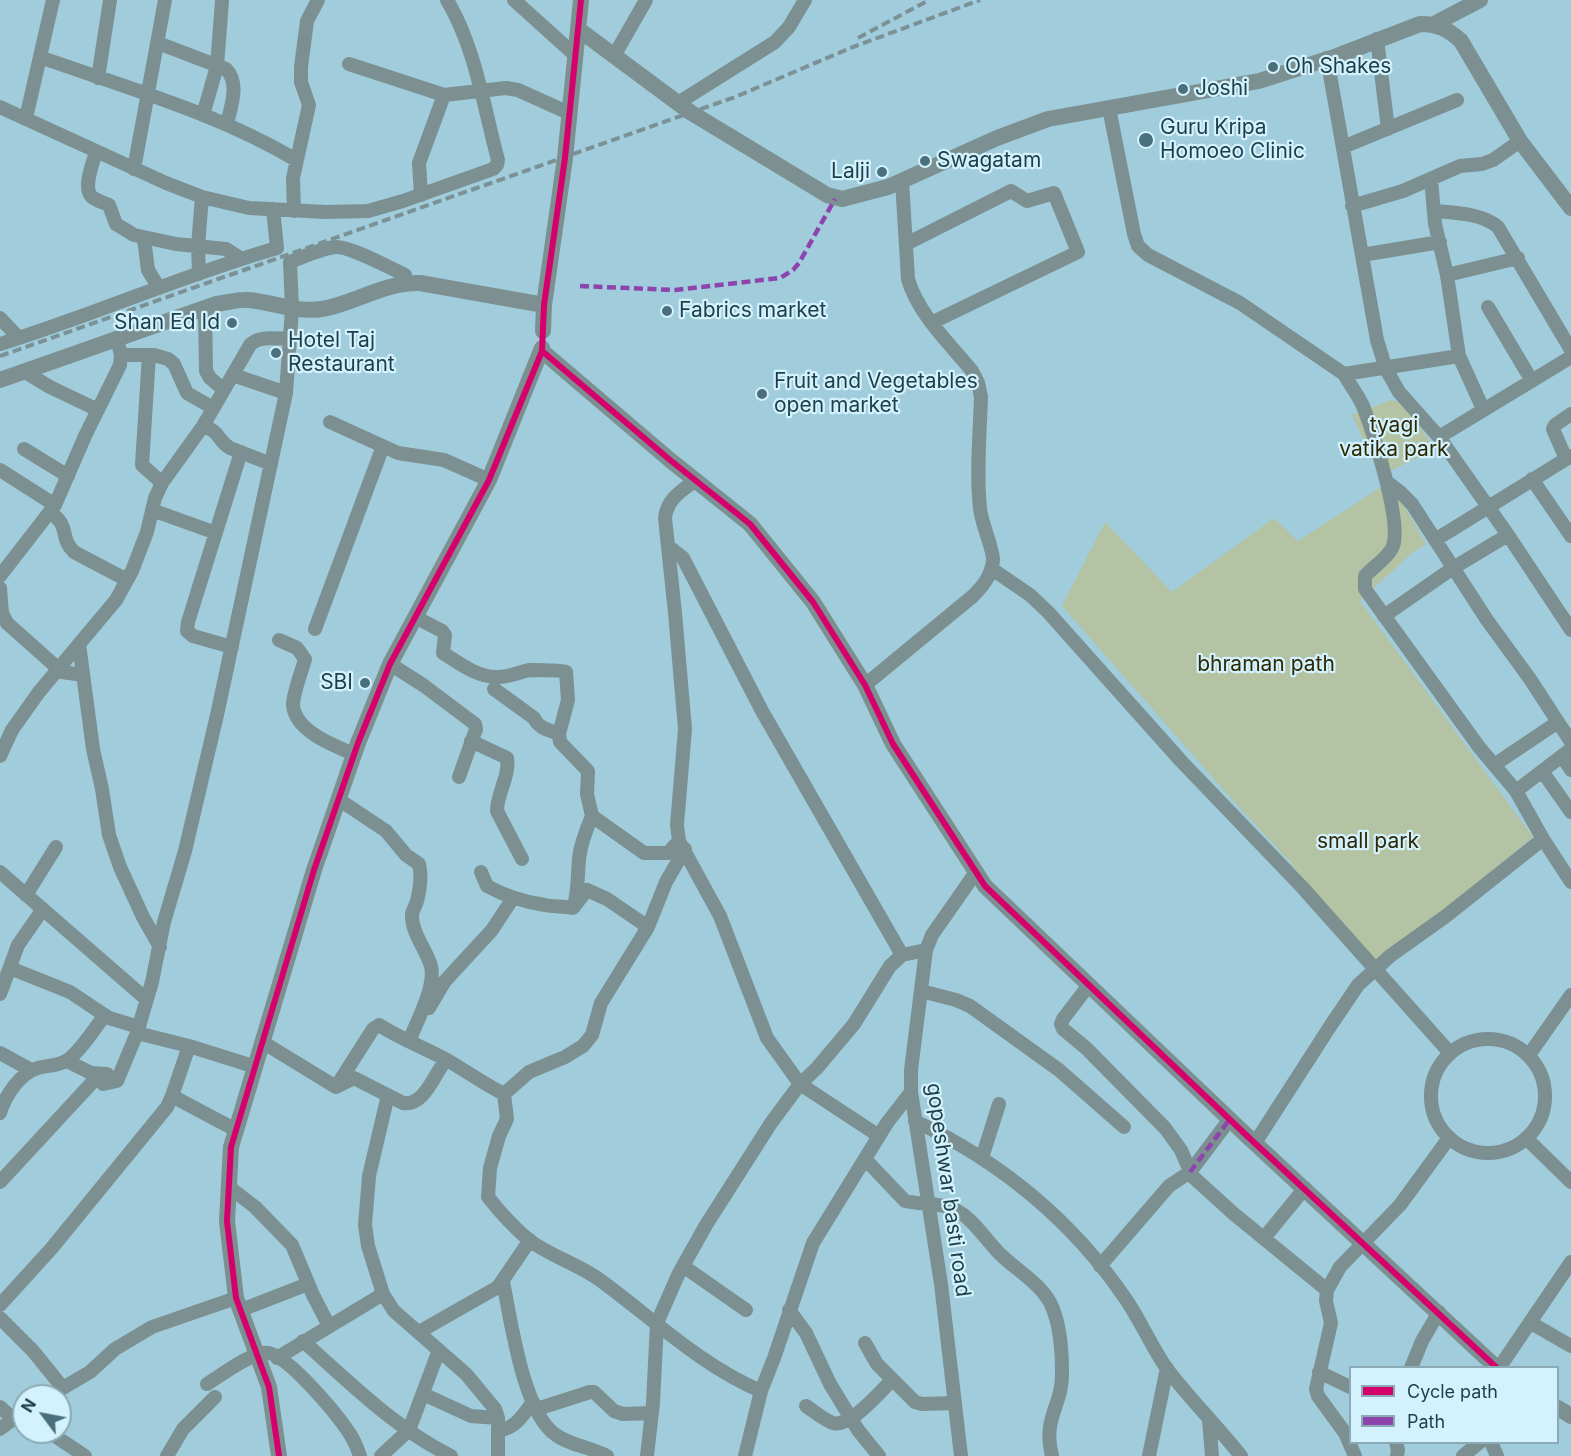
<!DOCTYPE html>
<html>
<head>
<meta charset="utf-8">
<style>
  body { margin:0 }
  #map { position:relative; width:1571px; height:1456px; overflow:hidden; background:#a0ccdc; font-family:Inter,sans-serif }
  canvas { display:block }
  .legend { position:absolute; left:1349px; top:1366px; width:210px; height:78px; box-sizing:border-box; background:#d3f2fd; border:2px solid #8aaab5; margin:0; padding:8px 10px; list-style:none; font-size:18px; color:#1d3f4a }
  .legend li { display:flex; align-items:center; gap:12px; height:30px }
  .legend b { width:30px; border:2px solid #8aaab5 }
  .north { position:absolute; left:12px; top:1384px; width:60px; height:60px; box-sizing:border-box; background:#d3f2fd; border:2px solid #8aaab5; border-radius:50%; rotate:302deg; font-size:16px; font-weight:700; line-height:24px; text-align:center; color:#1d3f4a }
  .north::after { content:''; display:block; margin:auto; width:21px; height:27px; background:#4b707d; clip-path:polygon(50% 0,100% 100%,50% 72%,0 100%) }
</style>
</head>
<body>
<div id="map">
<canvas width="1571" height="1456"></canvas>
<ul class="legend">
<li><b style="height:8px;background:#d6006c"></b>Cycle path</li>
<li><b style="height:8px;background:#8e44ad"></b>Path</li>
</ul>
<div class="north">N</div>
</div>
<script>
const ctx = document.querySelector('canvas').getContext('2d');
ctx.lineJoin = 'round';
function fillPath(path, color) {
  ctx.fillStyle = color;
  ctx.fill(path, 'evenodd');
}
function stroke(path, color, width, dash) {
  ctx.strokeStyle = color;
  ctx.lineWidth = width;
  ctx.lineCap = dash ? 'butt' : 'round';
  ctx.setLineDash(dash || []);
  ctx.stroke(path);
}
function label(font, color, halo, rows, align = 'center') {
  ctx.font = font + ' Inter,sans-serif';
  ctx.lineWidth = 4.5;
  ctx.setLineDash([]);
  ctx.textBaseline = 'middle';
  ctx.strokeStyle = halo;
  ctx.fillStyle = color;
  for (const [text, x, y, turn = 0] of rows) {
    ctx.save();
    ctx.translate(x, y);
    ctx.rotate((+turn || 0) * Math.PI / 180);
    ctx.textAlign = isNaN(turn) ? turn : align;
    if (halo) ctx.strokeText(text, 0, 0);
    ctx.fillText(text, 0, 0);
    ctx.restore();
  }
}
fillPath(new Path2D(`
  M1391 400 1405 404 1435 449 1380 476 1352 415Z
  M1389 482 1394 488 1426 544 1412 553 1360 601 1533 837 1375 968 1290 862 1228 795 1062 606 1105 522 1172 592 1274 518 1298 541Z`), '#b4c3a4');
stroke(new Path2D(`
  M514 0 575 55
  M1377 39 1388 129
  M158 43 226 69C240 83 231 106 227 124
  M614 56 646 0
  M40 57C127 88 217 113 296 160
  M1327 58 1377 340 1386 369 1399 392 1439 437
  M349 64 444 95 506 88 518 90 569 113
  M98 78 110 0
  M678 103 775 42 789 27 805 0
  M0 107 166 183 202 197 249 208 326 212 368 211 403 201 493 169 497 165 498 160C484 108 475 46 447 0
  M1109 108 1134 234 1138 246 1148 255 1240 303 1344 374 1459 356
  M203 115 217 66 222 1
  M26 118 53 0
  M1343 147 1457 100
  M96 152C93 163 83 186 91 196 96 201 103 202 109 205L116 224 134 235 176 244 226 249 240 258
  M134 169 165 0
  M1431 179 1435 224 1447 275
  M421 195 419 163 444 95
  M1352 206 1403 191 1460 166 1482 164 1493 160 1520 141
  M294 211 293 178 309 105 301 82V67L307 21 318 0
  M1434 211C1454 213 1482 213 1498 227L1571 350
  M144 239 148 270 159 288
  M906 244 1011 191 1027 201 1054 193 1078 252 933 322
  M1362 255 1440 242
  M199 274 198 246 202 197
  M1488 307 1532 381
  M205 308 206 371 210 378 224 390
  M0 318 19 338
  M0 344C94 315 183 275 277 248L273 209
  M121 355H154L168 359 174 364 187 393 213 408
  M149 355 142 465 162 483
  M1571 357 1439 437 1508 535 1571 630
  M25 372 50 387 98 410
  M1344 374C1350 385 1358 395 1363 406 1373 432 1402 521 1393 546 1389 557 1373 567 1365 576V589L1479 747 1516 791 1543 839 1571 882
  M233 375 286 393
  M1483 409 1459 356 1447 275 1518 258
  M330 422 398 453 444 460 489 480
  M203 426C221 432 217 440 230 448L271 464
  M24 449 68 476
  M1566 459 1553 429 1555 425 1571 414
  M0 470 55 505
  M1532 479 1571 536
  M696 480C681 491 667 499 665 518L675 613 685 729 677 825 679 841 720 916 767 1038 800 1084 879 1136
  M1387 482 1400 492 1412 504 1487 620 1530 679 1571 742
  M152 510 216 533
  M50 512C72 528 58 536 74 552L127 580
  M1435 540 1571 456
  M668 546 683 558 762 711 902 955
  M992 569 1030 595 1048 612 1181 761 1302 887 1450 1053
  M0 576 55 505 85 436 120 365 121 355 117 339
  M0 588 2 613 7 623 62 672 83 675
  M1384 616 1453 568 1508 535
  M415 617 442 631 445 635 443 653C459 663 478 678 498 677 509 677 519 672 530 670 534 670 562 670 566 672L568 700 559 734 560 742 588 771 587 794 592 816 644 853H668L679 841
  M315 629 383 446
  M279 640 297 648 305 659C302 671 293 693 293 705 295 731 334 746 354 754
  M79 644 93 749 102 789 109 835 120 867 143 917 160 947
  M232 647 193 636 187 631 188 622 241 452
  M390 664 423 685 475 724 476 729 459 777
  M865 685 973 596C983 586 991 576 993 561 994 550 981 523 980 508 976 472 980 433 981 397L978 383 972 371C949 343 918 314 908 279L902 181
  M494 689 534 718C538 728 549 730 559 734
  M471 741 507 758C510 776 497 793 497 811L522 859
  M0 756 12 730 39 692 116 600 132 571 147 532 155 498 162 483 203 426 250 345C260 335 275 339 289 339
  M1562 756 1571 770
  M1494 765 1558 722
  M1542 771 1571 812
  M1516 791 1571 749
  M338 799 386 831 406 855 419 864C422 876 420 889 417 901 416 905 413 909 412 914 411 932 426 949 431 966 436 987 417 1021 409 1041
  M0 872 146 999
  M481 872 487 886C505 896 524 902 545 905 554 907 563 906 573 908L587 890 607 899 648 927
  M26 895 56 847
  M575 902C578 887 578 873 579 858 581 843 586 830 592 816
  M10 968 70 992 109 1018 139 1027
  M1089 985 1063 1019 1061 1024 1063 1029 1086 1048 1165 1128 1181 1150 1192 1176 1234 1214 1327 1290
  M921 991 956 1000 970 1006 1059 1070 1124 1127
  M0 994 18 945 43 909
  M429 1008 445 981 492 930 513 898
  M1431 1096a57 57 0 1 1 114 0a57 57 0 1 1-114 0Z
  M264 1043 336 1087 354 1078 403 1103C425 1106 434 1074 446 1060
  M0 1053 31 1070
  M1529 1055 1571 995
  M67 1061 91 1073 107 1074
  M256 1067 189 1046 137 1033 152 982 164 922 185 851 217 715 286 393 292 309 290 262C305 256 320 249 335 247 350 246 390 268 405 275
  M103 1084 117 1081 137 1033
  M336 1087 373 1029 379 1025C401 1039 425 1048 447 1060 466 1071 484 1084 504 1094L507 1119 499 1136 490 1168 488 1197C500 1212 513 1227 529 1240 550 1256 578 1264 600 1280 652 1318 700 1365 761 1391
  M504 1094 529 1072 565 1057 583 1046 592 1035 601 1003 648 927 666 882 685 849
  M388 1095 369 1176 365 1225 368 1246 383 1294 394 1311 466 1374 495 1409 498 1418V1456
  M172 1096 236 1130
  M0 1113C5 1096 20 1073 38 1068 49 1065 60 1066 69 1059 83 1048 94 1029 105 1015
  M915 1121C1001 1162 1071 1219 1125 1298 1141 1321 1151 1346 1167 1369 1190 1399 1217 1426 1241 1456
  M1526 1138 1571 1182
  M1255 1143 1329 1028 1358 985 1390 956 1446 916 1543 839
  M982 1158 999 1104
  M865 1159 905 1201C922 1205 937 1202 954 1209 973 1218 985 1239 1000 1254 1017 1271 1044 1285 1053 1309 1060 1327 1062 1353 1062 1372 1063 1406 1042 1417 1052 1456
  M0 1182 100 1074
  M229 1187 255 1207 292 1245 313 1295 329 1326
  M1264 1238 1305 1188
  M683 1266 746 1310
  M1100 1266 1169 1186 1190 1172 1230 1119
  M503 1282C511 1320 523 1413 556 1435 571 1446 591 1447 607 1456
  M0 1305 51 1249 167 1107 172 1096 189 1046
  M241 1310 308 1284
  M789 1310 806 1333 830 1384 841 1402 858 1430 879 1456
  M0 1318 33 1351 63 1388
  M1531 1323 1571 1346
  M419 1332 498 1287 530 1240
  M303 1341C349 1382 395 1428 451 1456
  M865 1343 877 1364 915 1402 922 1404 954 1403
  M277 1358 383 1294
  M1411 1368 1422 1341 1439 1312
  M1499 1368 1571 1262
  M1319 1372 1350 1387
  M207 1384C220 1376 254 1350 269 1353 290 1358 335 1412 348 1431 353 1438 357 1447 360 1456
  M423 1394 471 1416 498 1418
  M49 1396 90 1372 115 1349 152 1327 236 1298
  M806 1406C814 1411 824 1420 833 1423 850 1428 880 1392 892 1380
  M0 1407 12 1418
  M537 1409 590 1392H594L614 1411 623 1414 652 1413
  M1209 1420 1212 1456
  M0 1429 24 1411
  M498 1431C517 1427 521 1417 533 1402
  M49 1432 85 1456
  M1396 1442 1398 1450 1397 1456
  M1491 1442 1497 1456
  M167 1456 183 1429 215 1397
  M381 1456 409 1430 439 1350
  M647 1456 653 1403 657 1323 678 1275 706 1225 771 1123 800 1084 817 1068 854 1024 890 966 902 955 926 950
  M745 1456 761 1391 774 1358 813 1243 887 1123 911 1092
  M961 1456 941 1284 911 1092V1070L926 950 932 935 976 872
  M1149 1456 1167 1368
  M1355 1456 1345 1433 1318 1396 1316 1389 1331 1323 1326 1301 1327 1290 1340 1267 1400 1205 1449 1138
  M1463 1456 1480 1442`), '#7c9091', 14);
stroke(new Path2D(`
  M1434 24 1480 0
  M578 29 690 112 827 195 842 199 888 187 997 138 1048 119 1259 81 1337 56 1420 24C1438 24 1448 29 1461 41L1520 141 1571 208
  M543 331 544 305 565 158 581 0
  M542 351 670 460 750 524 813 602 865 685 893 744 985 886 1245 1134 1497 1368
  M0 380 216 304C227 303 238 299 248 300 273 302 297 313 322 309 356 303 384 282 420 283L544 305
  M1558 1408 1571 1416
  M279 1456 269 1387 236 1298 227 1221 231 1147 314 870 358 743 390 664 489 480 542 348`), '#7c9091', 16);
stroke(new Path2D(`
  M858 38 929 0
  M0 356 735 97 853 47 980 0`), '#7b9195', 4, [9, 4.5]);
stroke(new Path2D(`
  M580 286 675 290 780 278 793 270 799 263 835 199
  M1190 1172 1230 1119`), '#8e44ad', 4.5, [9, 4.5]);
stroke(new Path2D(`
  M542 351 670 460 750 524 813 602 865 685 893 744 985 886 1245 1134 1497 1368
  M279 1456 269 1387 236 1298 227 1221 231 1147 314 870 358 743 390 664 489 480 542 351 544 305 565 158 581 0`), '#d6006c', 6);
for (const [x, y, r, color] of [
  [1273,67,6,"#4b707d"],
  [1183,89,6,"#4b707d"],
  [1146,140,8,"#4b707d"],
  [925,161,6,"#4b707d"],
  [882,172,6,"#4b707d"],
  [667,311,6,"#4b707d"],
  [232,323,6,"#4b707d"],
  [276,353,6,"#4b707d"],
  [762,394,6,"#4b707d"],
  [365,683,6,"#4b707d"]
]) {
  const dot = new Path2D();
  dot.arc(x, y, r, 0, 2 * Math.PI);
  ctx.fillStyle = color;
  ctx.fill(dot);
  stroke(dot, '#d3f2fd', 2);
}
label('21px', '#1d3f4a', '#d3f2fd', [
  ["Oh Shakes",1285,67],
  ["Joshi",1195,89],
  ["Guru Kripa",1160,128],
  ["Homoeo Clinic",1160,152],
  ["Swagatam",937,161],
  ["Lalji",870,172,"right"],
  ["Fabrics market",679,311],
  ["Shan Ed Id",220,323,"right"],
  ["Hotel Taj",288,341],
  ["Restaurant",288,365],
  ["Fruit and Vegetables",774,382],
  ["open market",774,406],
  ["SBI",353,683,"right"]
], 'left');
label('21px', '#2f2a05', '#d3f2fd', [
  ["tyagi",1394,426],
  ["vatika park",1394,450],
  ["bhraman path",1266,665],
  ["small park",1368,842]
]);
label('21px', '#1d3f4a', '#d3f2fd', [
  ["gopeshwar basti road",948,1190,82]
]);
</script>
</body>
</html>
